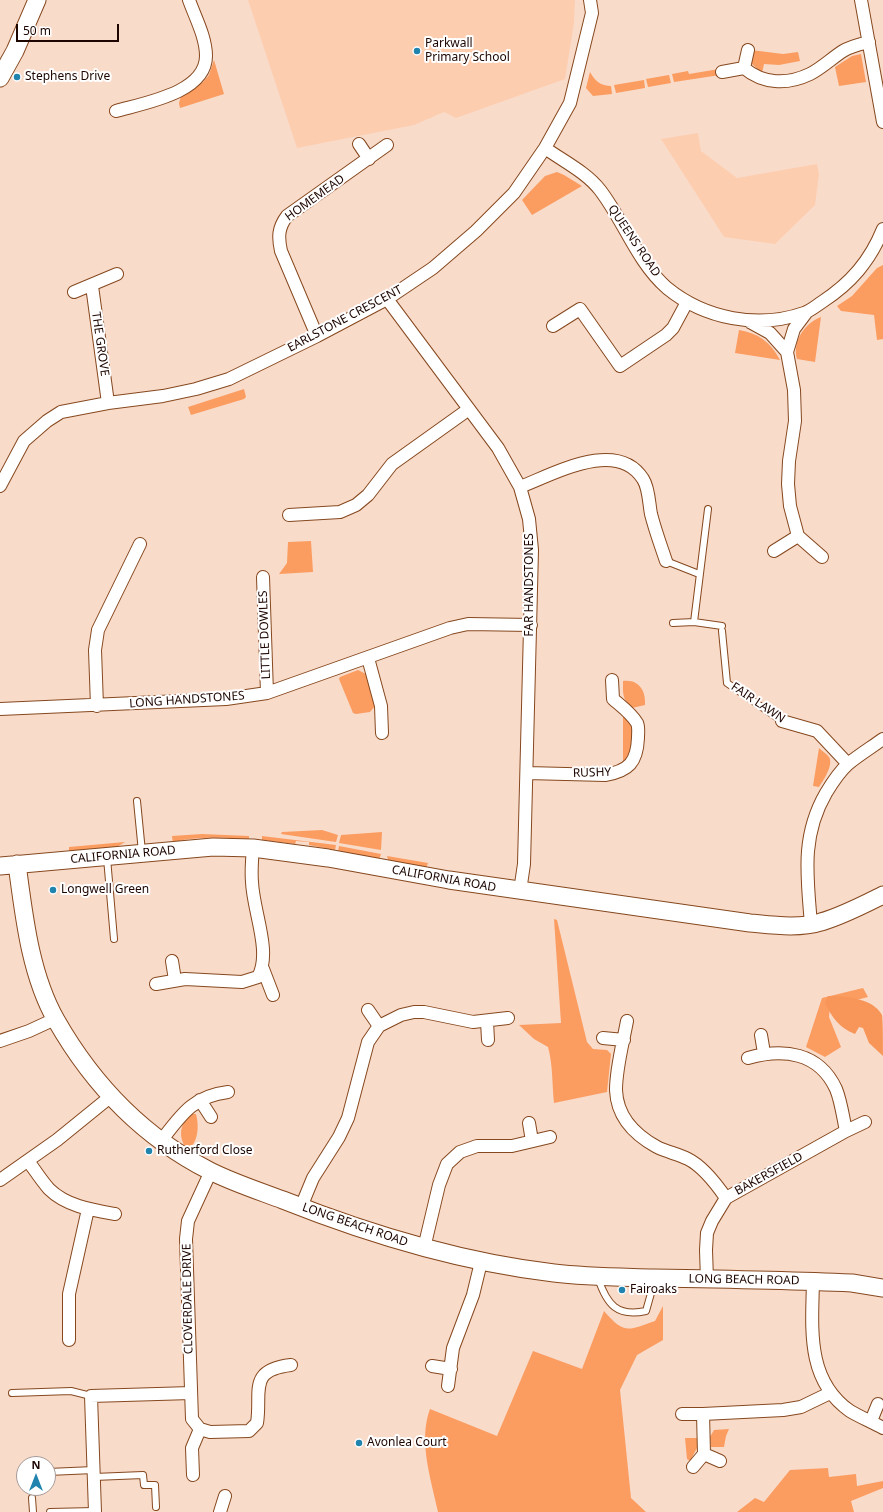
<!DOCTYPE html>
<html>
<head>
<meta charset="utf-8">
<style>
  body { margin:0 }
  #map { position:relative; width:883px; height:1512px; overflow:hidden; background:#f9dbca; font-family:"Noto Sans",sans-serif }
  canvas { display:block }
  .north { position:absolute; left:16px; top:1456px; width:40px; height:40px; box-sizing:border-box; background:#fff; border:1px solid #a59b99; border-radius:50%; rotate:0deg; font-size:11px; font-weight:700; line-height:16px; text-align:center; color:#1d0600 }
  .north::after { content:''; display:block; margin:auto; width:14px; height:18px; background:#2084ae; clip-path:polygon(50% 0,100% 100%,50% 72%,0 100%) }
  .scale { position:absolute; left:16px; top:24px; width:103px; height:18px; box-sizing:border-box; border:2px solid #1d0600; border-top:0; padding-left:5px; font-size:12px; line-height:14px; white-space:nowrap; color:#1d0600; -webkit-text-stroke:3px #fff; paint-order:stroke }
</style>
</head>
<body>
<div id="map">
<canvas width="883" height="1512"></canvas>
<div class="north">N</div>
<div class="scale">50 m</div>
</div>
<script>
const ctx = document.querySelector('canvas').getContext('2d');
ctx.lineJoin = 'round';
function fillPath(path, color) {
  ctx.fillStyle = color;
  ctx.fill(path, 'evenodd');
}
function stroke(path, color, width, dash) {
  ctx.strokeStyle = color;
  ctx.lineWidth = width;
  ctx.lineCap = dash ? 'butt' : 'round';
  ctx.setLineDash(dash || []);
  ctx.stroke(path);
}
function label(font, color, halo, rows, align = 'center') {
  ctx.font = font + ' "Noto Sans",sans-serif';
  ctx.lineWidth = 4;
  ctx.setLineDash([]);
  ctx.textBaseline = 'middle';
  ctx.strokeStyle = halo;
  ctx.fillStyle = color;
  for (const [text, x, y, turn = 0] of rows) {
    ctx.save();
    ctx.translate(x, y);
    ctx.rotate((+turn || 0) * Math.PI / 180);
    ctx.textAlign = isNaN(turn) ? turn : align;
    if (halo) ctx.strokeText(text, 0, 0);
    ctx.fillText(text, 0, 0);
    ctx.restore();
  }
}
fillPath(new Path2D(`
  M248 0H575L574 23 565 79 456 118 444 112 414 125 297 148Z
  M698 133 701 151 737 178 817 164 819 174 815 205 775 244 724 237 661 139Z`), '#fdcdb0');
fillPath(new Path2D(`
  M751 50 783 54 798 52 800 61 779 65 764 64 762 73 752 64Z
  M861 54 866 82 839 86 835 67 852 56Z
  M214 60 224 94 180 108 179 103 181 96 203 82 209 75Z
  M719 69 720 75 674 82 672 74 688 71 689 74Z
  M590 72C595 81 601 86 611 86L612 94 593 96 586 88Z
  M669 75 671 83 648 87 646 79Z
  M644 80 645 88 616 93 614 85Z
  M557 172 564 175 582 186 532 215 522 200 545 176Z
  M883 265V339L877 340 874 315 841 311 837 306 852 296 877 268Z
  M821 317 815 362 797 359C792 341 805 323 821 317Z
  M739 330C758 333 771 342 780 360L735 353Z
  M244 389 246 397 244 399 191 415 188 407Z
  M311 541 313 572 279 574 287 563 288 542Z
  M358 670 366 674 376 705 370 712 356 714 353 713 339 679 340 677Z
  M623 681C639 679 646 691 645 705L632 708C622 699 623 693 623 681Z
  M623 716C639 724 633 752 623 763Z
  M819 748C822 751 827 754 829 757 834 765 823 781 819 787L813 786Z
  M322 830 338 835 336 842 281 834 282 832Z
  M382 832 381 850 339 843 341 835Z
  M202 834 249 836V839C233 838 184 835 173 844L172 836Z
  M262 836 336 845 335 850 309 845V842L296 841 295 844 262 840Z
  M125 842 112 850 100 848 69 851V847Z
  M339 846 381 854 379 860 338 851Z
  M387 856 428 863 426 868 389 862Z
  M554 919 557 920 587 1042 593 1049 607 1050 611 1054 607 1092 554 1103C552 1084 553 1065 548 1047L534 1039 519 1025 561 1023Z
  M863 988 868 997 830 1007 829 1017 841 1047 825 1057 806 1047 822 998Z
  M191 1114H196C199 1125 199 1143 187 1150 178 1137 179 1125 191 1114Z
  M663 1306V1340L637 1355 620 1390 631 1498 646 1512H438C431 1479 418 1441 430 1409L497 1436 533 1351 582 1369 604 1311C624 1334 627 1331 655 1321Z
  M729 1429 726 1436 724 1447H711L710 1437 714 1430Z
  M685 1438H698L697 1448 690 1461 687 1459Z
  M828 1468 829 1477 856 1474 857 1486 883 1481V1488L851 1501 854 1512H737L755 1498 764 1502 790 1470Z`), '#fb9c60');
fillPath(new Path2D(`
  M828 996C845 996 873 998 882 1015 883 1023 883 1047 883 1056L869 1043 863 1028 859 1027 855 1034C839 1028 832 1017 825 1003Z`), '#f79658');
const lane = new Path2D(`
  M666 561 699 574
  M694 622 708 509
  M673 623 694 622 722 626
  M722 631 727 683 782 721
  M137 801 142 852
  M107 858 114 939
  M598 1278C607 1305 617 1317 646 1311L655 1279
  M12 1393 71 1391 91 1396
  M48 1472 94 1470
  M94 1477 143 1475 144 1485H155L156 1507
  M32 1498 33 1512
  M50 1512 95 1511`);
const street = new Path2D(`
  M861 0 883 122
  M744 68C763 84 787 85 810 74 822 68 832 58 843 51 851 46 861 44 869 42
  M722 72 744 68 748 50
  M116 111C144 103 206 93 206 56 206 37 195 17 189 0
  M359 144 369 159
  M545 148C563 161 586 172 600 190 624 221 637 262 667 288 705 319 758 329 804 313 810 311 816 306 822 302 851 283 870 261 883 229
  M92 286 108 403
  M74 292 117 274
  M387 299 498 448 520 487 529 519 532 550 524 864 520 891
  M750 322 770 333 787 352
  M553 326 580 309 620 366 666 335 673 328 687 302
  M317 336 281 251C278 237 278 228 287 216L387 145
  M0 486 24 441 47 421 61 412 108 403 163 396 196 389 229 379 317 336 387 299 433 268 476 231 514 193 545 148 570 103 592 13 590 0
  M520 487C554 474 617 438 643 479 649 488 649 504 651 514 655 530 661 546 666 561
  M289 515 340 512 356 505 368 495 392 464 469 409
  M798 536 790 506 788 484 789 461 795 421 794 390 787 352 794 329 806 313
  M774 551 798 536 822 557
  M263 577 267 693
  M368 658 381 706 382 733
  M97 706 95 650 98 630 140 544
  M0 709 226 699 267 693 450 628 468 624 531 625
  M782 721 817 731 848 764
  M527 773 605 775C629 771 637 762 638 738 638 733 639 727 637 723 631 713 621 706 613 699L612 680
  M811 924C807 876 801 836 826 793 832 783 839 772 848 764 859 755 872 747 883 739
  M172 961 175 980
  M263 969 273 995
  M156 984 185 979 242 982 258 977C272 952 253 911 252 882 251 871 252 859 253 848
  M368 1010 379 1026
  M487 1021 488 1040
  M627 1021C623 1043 616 1068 616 1090 617 1117 635 1135 657 1147 667 1152 678 1154 688 1159 702 1166 717 1185 726 1198
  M761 1035 764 1053
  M603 1038 624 1040
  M0 1041 29 1031 55 1019
  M200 1100 211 1117
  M529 1123 532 1141
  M846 1131 865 1122
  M161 1141C181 1115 193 1096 228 1092
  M28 1161C35 1170 41 1180 49 1189 66 1206 92 1210 115 1214
  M211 1171 188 1221 186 1239 192 1419 200 1429 210 1432 249 1431 257 1423C262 1392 247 1370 291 1365
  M0 1180 57 1140 110 1097
  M301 1207 313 1178 339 1137 348 1118 368 1042 379 1026 401 1015 414 1012H424L473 1022 508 1018
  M424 1248 439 1185 447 1164 460 1152 477 1146H512L550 1137
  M707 1280 706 1250 707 1233 712 1221 726 1198 846 1131C843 1117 841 1101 836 1089 819 1052 783 1048 748 1058
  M813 1281C812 1329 806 1380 850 1411 860 1417 872 1422 883 1428
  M69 1340V1294L88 1209
  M432 1366 451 1369
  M448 1386 453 1348 473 1295 481 1262
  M682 1414H703
  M871 1421 878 1404
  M704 1454 720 1461
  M693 1467 704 1454 703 1414 783 1410 801 1407 830 1393
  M193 1475 192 1448 200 1429
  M95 1512 91 1396 191 1393
  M220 1512 225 1496`);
const secondary = new Path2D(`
  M0 78 15 51 37 0
  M17 864C24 916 30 974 56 1020 93 1085 143 1137 210 1171 234 1183 259 1191 283 1200 371 1235 460 1262 554 1273 587 1277 620 1277 653 1278 720 1279 786 1280 852 1283L883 1288
  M0 866 213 847 253 848 328 858 449 880 750 923C772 925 799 929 821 922 842 916 863 905 883 895`);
stroke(lane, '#86481e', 8);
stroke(street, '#86481e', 14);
stroke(secondary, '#86481e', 19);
stroke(lane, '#fff', 6);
stroke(street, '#fff', 12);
stroke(secondary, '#fff', 17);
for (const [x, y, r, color] of [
  [417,51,4,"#2084ae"],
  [17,77,4,"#2084ae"],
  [53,890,4,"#2084ae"],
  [149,1151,4,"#2084ae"],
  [622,1290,4,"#2084ae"],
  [359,1443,4,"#2084ae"]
]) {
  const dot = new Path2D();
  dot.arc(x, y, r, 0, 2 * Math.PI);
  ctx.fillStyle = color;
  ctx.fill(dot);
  stroke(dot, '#fff', 1.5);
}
label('12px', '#1d0600', '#fff', [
  ["Parkwall",425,44],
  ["Primary School",425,58],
  ["Stephens Drive",25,77],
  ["Longwell Green",61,890],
  ["Rutherford Close",157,1151],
  ["Fairoaks",630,1290],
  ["Avonlea Court",367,1443]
], 'left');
label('12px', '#1d0600', '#fff', [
  ["HOMEMEAD",315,198,-36],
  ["QUEENS ROAD",634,241,56],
  ["EARLSTONE CRESCENT",345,319,-28],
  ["THE GROVE",100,344,82],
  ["FAR HANDSTONES",530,585,-90],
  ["LITTLE DOWLES",265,635,-92],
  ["LONG HANDSTONES",187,700,-4],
  ["FAIR LAWN",758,703,34],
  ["RUSHY",592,773,-2],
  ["CALIFORNIA ROAD",123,855,-5],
  ["CALIFORNIA ROAD",444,879,10],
  ["BAKERSFIELD",769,1174,-29],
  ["LONG BEACH ROAD",355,1225,19],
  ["LONG BEACH ROAD",744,1280,1],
  ["CLOVERDALE DRIVE",188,1299,-91]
]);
</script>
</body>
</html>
